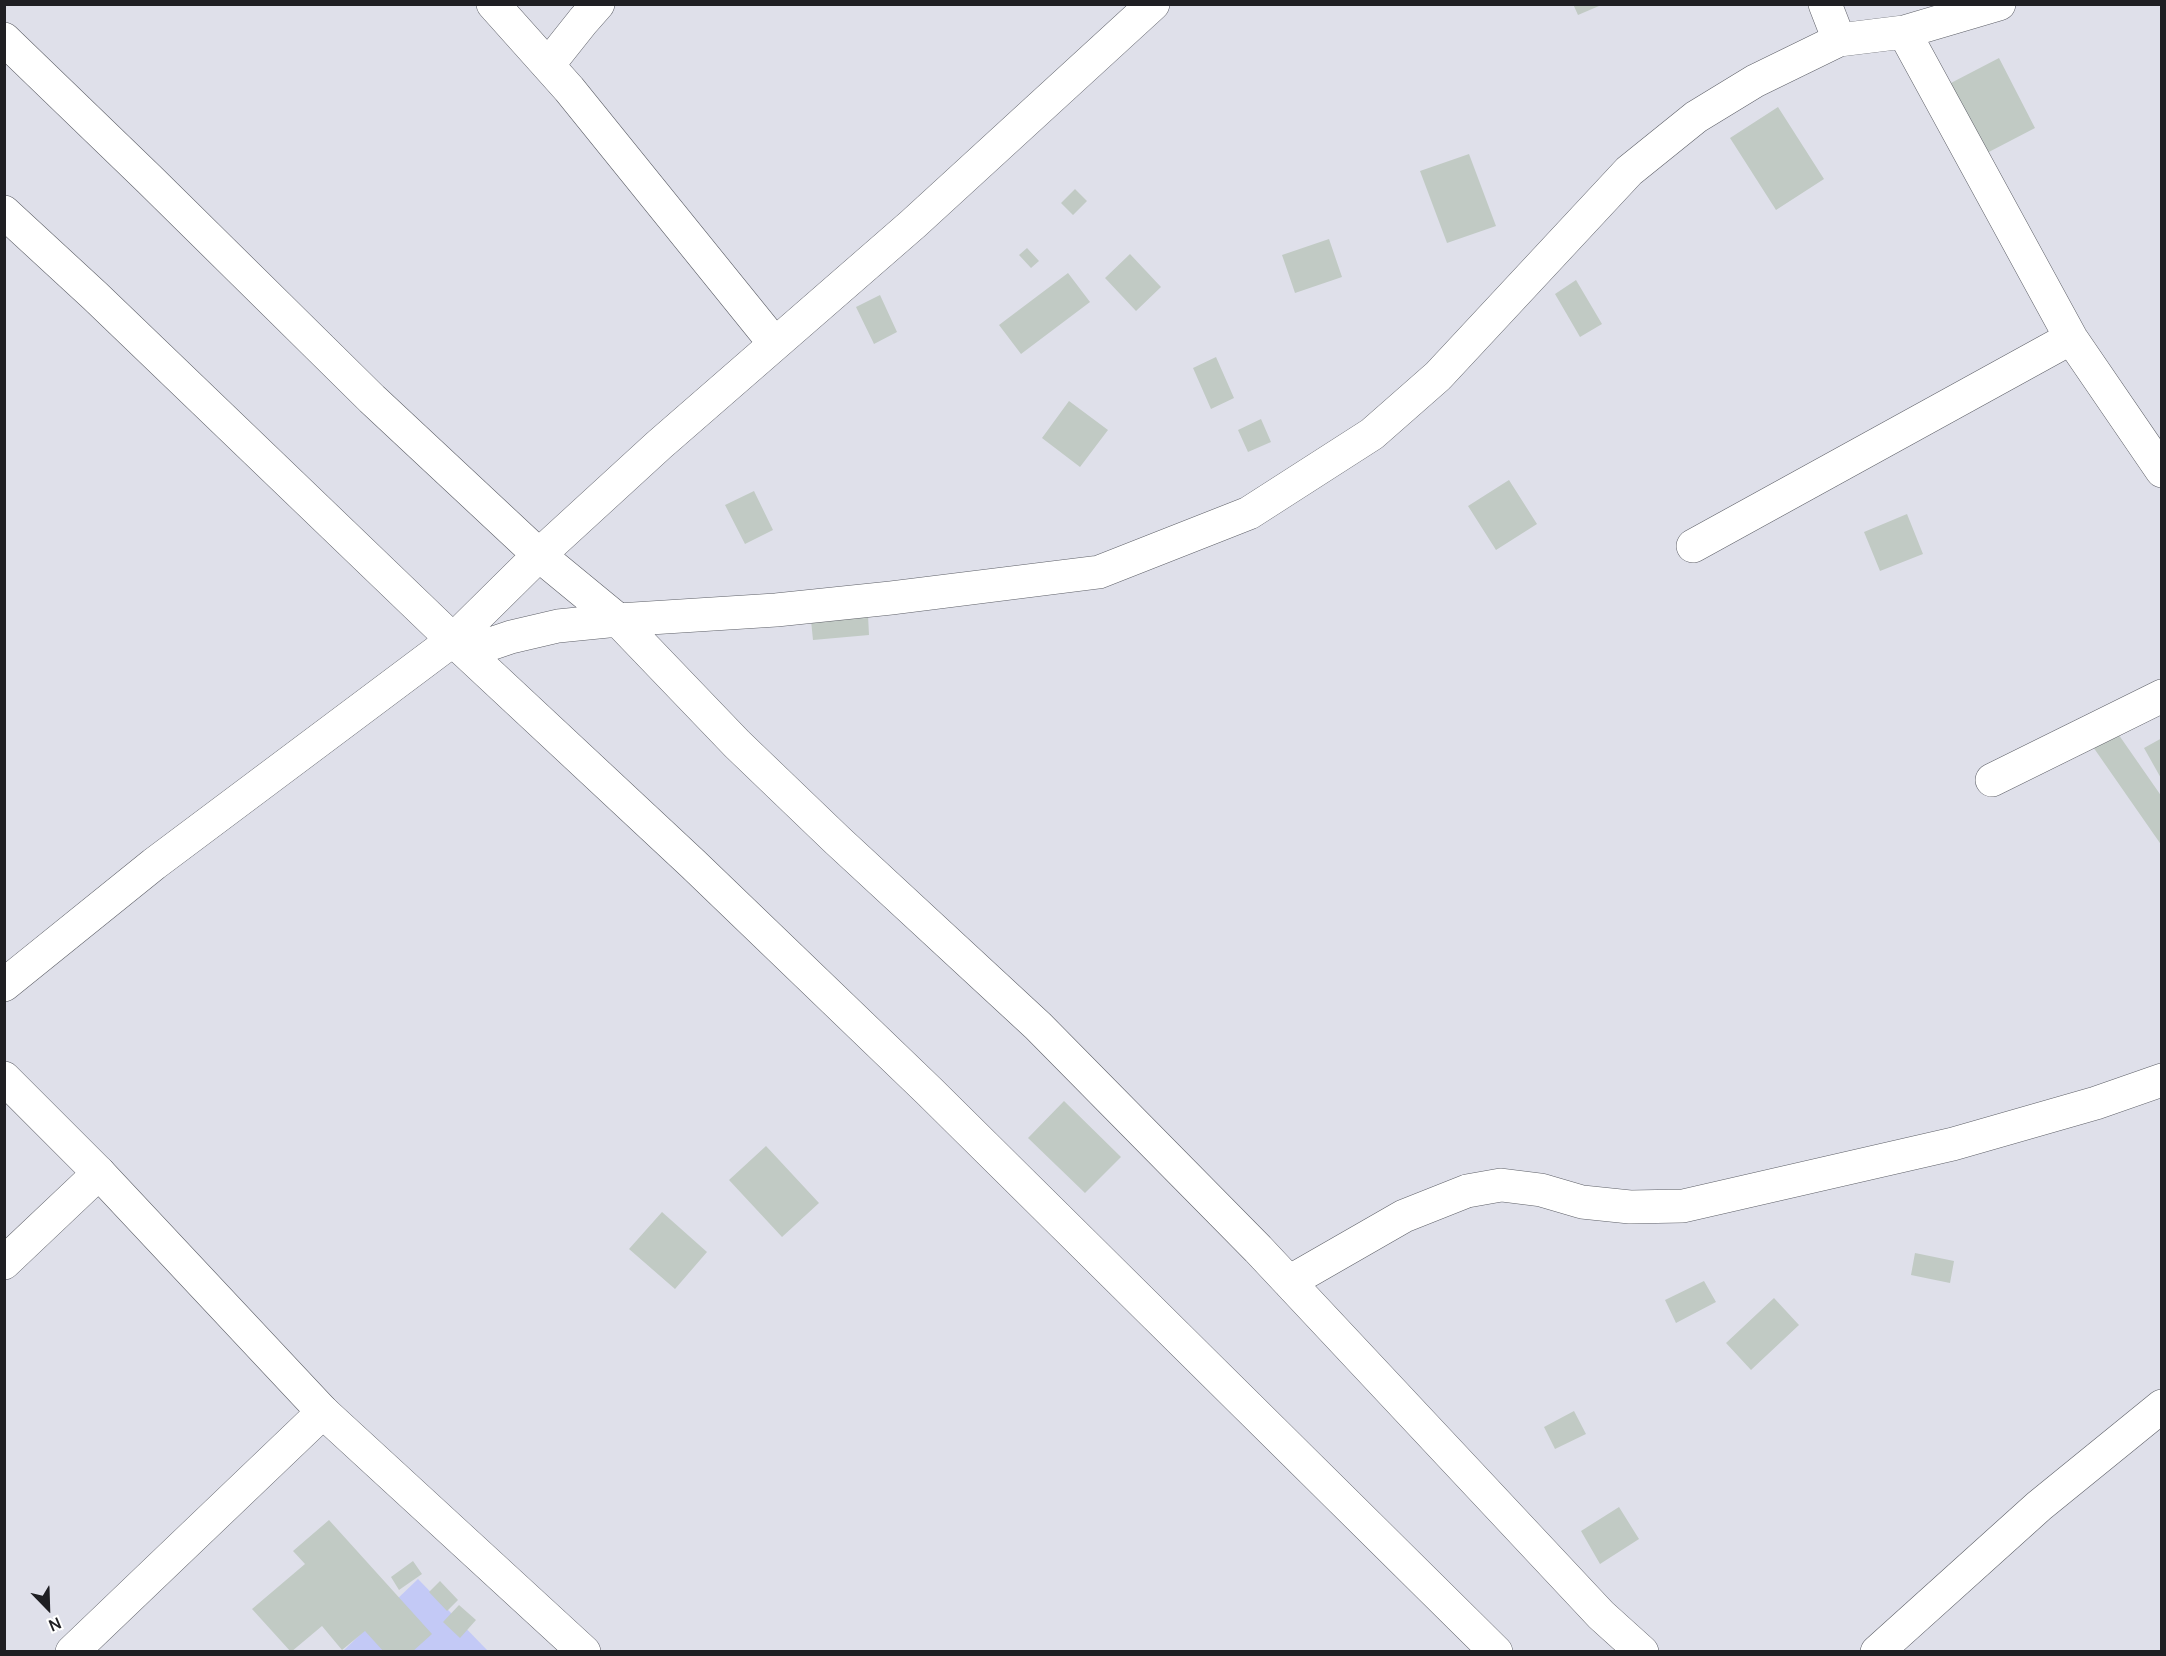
<!DOCTYPE html>
<html>
<head>
<meta charset="utf-8">
<style>
  body { margin:0 }
  #map { position:relative; width:2166px; height:1656px; overflow:hidden; background:#dfe0ea; font-family:Manrope,sans-serif }
  canvas { display:block }
  .frame { position:absolute; inset:0; border:6px solid #1f1f23; pointer-events:none }
  .north { position:absolute; left:18px; top:1578px; width:60px; height:60px; -webkit-text-stroke:4px #fff; paint-order:stroke; rotate:157deg; font-size:16px; font-weight:700; line-height:24px; text-align:center; color:#1f1f23 }
  .north::after { content:''; display:block; margin:auto; width:21px; height:27px; background:#1f1f23; clip-path:polygon(50% 0,100% 100%,50% 72%,0 100%) }
</style>
</head>
<body>
<div id="map">
<canvas width="2166" height="1656"></canvas>
<div class="frame"></div>
<div class="north">N</div>
</div>
<script>
const ctx = document.querySelector('canvas').getContext('2d');
ctx.lineJoin = 'round';
function fillPath(path, color) {
  ctx.fillStyle = color;
  ctx.fill(path, 'evenodd');
}
function stroke(path, color, width, dash) {
  ctx.strokeStyle = color;
  ctx.lineWidth = width;
  ctx.lineCap = dash ? 'butt' : 'round';
  ctx.setLineDash(dash || []);
  ctx.stroke(path);
}
fillPath(new Path2D(`
  M418 1579 488 1651 342 1652Z`), '#c3c9f6');
fillPath(new Path2D(`
  M1573 4H1598L1599 6 1578 15Z
  M1999 58 2035 128 1985 154 1949 84Z
  M1778 107 1824 179 1776 210 1730 138Z
  M1469 154 1496 226 1447 243 1420 171Z
  M1075 189 1087 201 1073 215 1061 203Z
  M1329 239 1342 277 1295 293 1282 255Z
  M1027 248 1039 261 1031 268 1019 255Z
  M1130 254 1161 287 1136 311 1105 278Z
  M1068 273 1090 302 1021 354 999 325Z
  M1576 280 1602 324 1580 337 1555 294Z
  M880 295 897 332 874 344 856 307Z
  M1216 357 1234 398 1211 409 1193 368Z
  M1069 401 1108 430 1080 467 1042 438Z
  M1261 419 1271 442 1248 452 1238 430Z
  M1509 480 1537 524 1496 550 1468 506Z
  M754 491 773 530 745 544 725 505Z
  M1907 514 1923 554 1880 571 1864 532Z
  M868 615 869 635 813 640 811 620Z
  M2114 728 2162 797V846L2091 744Z
  M2162 738V780L2144 748Z
  M1064 1101 1121 1157 1085 1193 1028 1138Z
  M766 1146 819 1203 782 1237 729 1180Z
  M662 1212 707 1252 675 1289 629 1249Z
  M1915 1253 1954 1261 1950 1283 1911 1275Z
  M1704 1281 1716 1302 1676 1323 1665 1300Z
  M1774 1298 1799 1325 1751 1370 1726 1343Z
  M1574 1411 1586 1434 1555 1449 1544 1427Z
  M1619 1507 1639 1539 1600 1564 1581 1531Z
  M329 1520 432 1634 412 1652H384L365 1631 342 1650 322 1626 291 1652 252 1609 305 1564 293 1551Z
  M413 1561 422 1574 399 1590 391 1577Z
  M440 1581 458 1600 447 1611 429 1592Z
  M459 1605 476 1620 460 1638 443 1622Z`), '#c1cac4');
const minor = new Path2D(`
  M493 4 569 89 775 344
  M1825 4 1839 40
  M1904 32 2071 338 2162 471
  M4 39 150 180 372 399 539 555 618 620 776 610 891 598 1099 572 1249 513 1372 434 1438 376 1629 171 1696 117 1755 81 1839 40 1904 32 1999 4
  M548 65 583 21 598 4
  M4 212 95 296 453 640 693 864 930 1092 1496 1652
  M1693 546 2071 338
  M467 652 511 637 558 626 618 620 737 744 837 840 1038 1026 1258 1249 1601 1615 1642 1652
  M1992 780 2162 696
  M4 985 154 864 453 640 539 555 659 445 913 224 1153 4
  M4 1263 99 1173
  M1289 1282 1404 1216 1467 1191 1501 1185 1541 1190 1582 1202 1630 1207 1683 1206 1953 1144 2096 1103 2162 1080
  M72 1652 323 1412
  M1877 1652 2039 1506 2162 1406`);
const major = new Path2D(`
  M4 1078 99 1173 323 1412 584 1652`);
stroke(minor, '#5d5f67', 34);
stroke(major, '#5d5f67', 34);
stroke(minor, '#fff', 33);
stroke(major, '#fff', 33);
</script>
</body>
</html>
